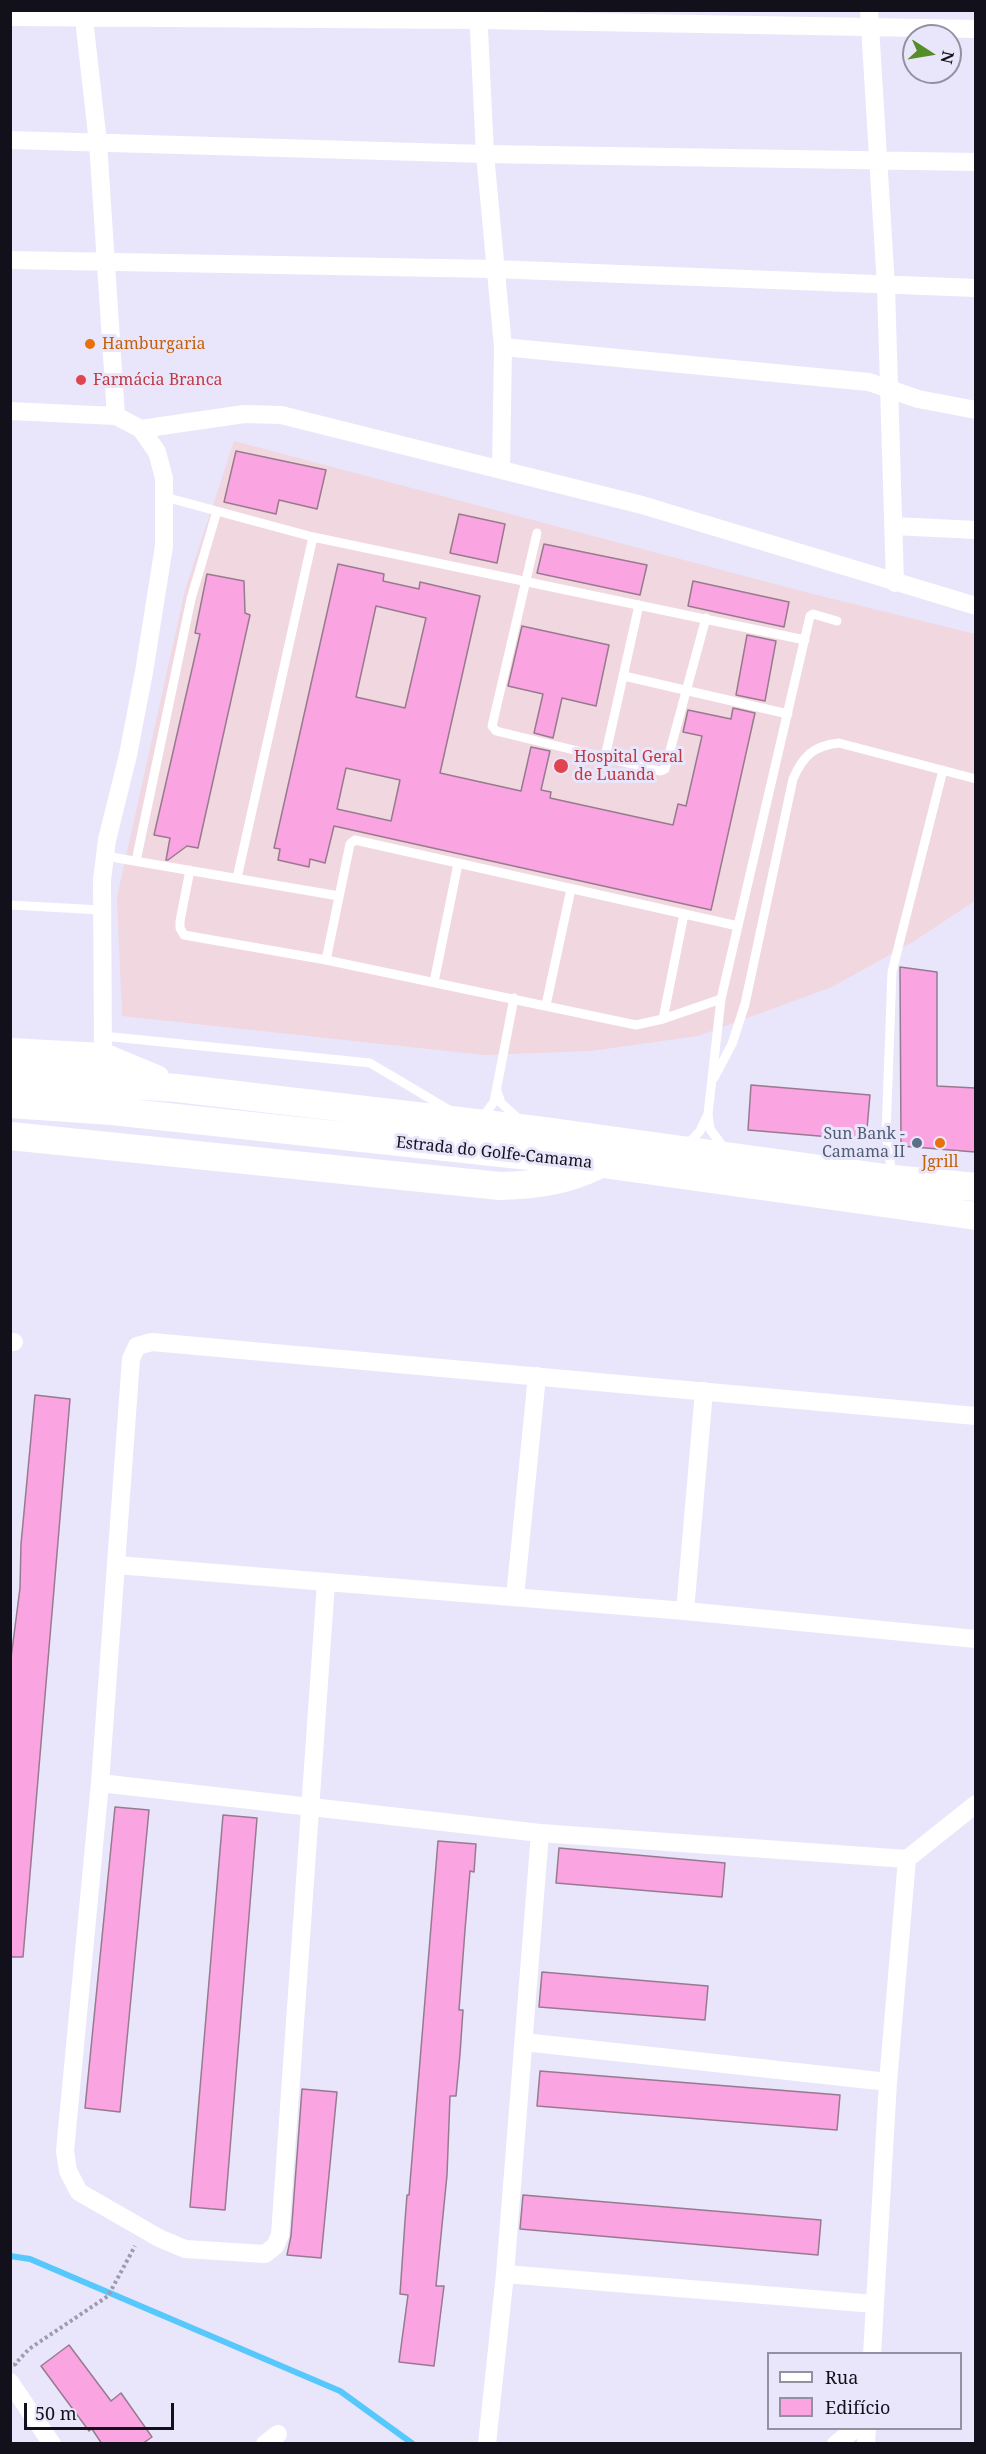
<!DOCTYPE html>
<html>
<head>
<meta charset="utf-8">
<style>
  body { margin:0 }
  #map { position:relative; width:986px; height:2454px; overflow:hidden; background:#e9e6fb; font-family:"Noto Serif",serif }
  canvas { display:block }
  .frame { position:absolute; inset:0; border:12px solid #12101b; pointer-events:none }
  .legend { position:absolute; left:767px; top:2352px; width:195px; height:78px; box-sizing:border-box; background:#e9e6fb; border:2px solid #9390a1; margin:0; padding:8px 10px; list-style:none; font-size:18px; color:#12101b }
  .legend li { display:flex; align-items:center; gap:12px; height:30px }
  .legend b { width:30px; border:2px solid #9390a1 }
  .north { position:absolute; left:902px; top:24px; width:60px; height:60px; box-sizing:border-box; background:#e9e6fb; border:2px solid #9390a1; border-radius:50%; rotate:102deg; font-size:16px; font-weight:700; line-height:24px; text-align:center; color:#12101b }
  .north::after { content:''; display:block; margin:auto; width:21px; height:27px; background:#558d28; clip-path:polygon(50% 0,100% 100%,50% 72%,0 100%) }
  .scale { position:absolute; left:24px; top:2403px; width:150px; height:27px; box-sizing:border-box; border:3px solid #12101b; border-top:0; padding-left:8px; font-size:18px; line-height:21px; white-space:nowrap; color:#12101b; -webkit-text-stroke:4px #e9e6fb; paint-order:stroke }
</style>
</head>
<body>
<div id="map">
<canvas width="986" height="2454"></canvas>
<div class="frame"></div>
<ul class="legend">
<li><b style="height:8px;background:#fff"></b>Rua</li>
<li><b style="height:16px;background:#faa5e2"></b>Edifício</li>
</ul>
<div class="north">N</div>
<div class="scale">50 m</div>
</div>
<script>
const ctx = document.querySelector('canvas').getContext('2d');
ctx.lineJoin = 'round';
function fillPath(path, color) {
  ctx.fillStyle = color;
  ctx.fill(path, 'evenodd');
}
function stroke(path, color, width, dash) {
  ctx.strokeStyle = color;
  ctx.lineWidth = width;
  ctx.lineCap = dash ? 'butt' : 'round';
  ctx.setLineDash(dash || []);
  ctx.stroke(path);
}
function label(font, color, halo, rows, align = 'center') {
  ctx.font = font + ' "Noto Serif",serif';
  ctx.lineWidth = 6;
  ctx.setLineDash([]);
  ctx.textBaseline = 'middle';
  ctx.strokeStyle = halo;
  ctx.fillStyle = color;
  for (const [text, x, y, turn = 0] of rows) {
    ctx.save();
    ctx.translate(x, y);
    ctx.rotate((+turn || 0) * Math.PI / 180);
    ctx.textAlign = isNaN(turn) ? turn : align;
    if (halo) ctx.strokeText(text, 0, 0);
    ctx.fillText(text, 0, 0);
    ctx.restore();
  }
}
fillPath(new Path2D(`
  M234 441 805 592 975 634V901L911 943 832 987 698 1036 591 1051 484 1055 122 1016 117 897 185 590Z`), '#f1d7df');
stroke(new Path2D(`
  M10 2256 30 2259 340 2391 413 2444`), '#57c8fc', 6);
const building = new Path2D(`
  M236 451 326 470 317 509 279 500 276 514 224 502Z
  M459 514 505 524 497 563 450 553Z
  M544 544 647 565 640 595 537 573Z
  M338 564 384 574 383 581 419 589 420 582 480 596 440 773 521 791 531 747 550 751 541 790 551 792 550 798 673 825 678 804 686 806 702 736 683 732 688 710 731 719 733 708 755 713 711 910 334 826 325 863 310 859 309 867 278 860 280 849 274 848ZM376 606 426 618 405 708 356 697ZM346 768 400 780 391 821 337 809Z
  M207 574 244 581 245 613 250 615 198 848 187 846 168 860H166L170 838 154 835 200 634 195 633Z
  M693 581 789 602 784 627 688 606Z
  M522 626 609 645 596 706 562 698 553 738 534 733 543 694 508 686Z
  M747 635 776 641 765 701 736 695Z
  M900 967 937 972V1086L975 1088V1152L901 1146Z
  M751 1085 870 1095 866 1140 748 1130Z
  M35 1395 70 1399 23 1957H10V1666L20 1588 21 1544Z
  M115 1807 149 1810 120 2112 85 2108Z
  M223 1815 257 1818 225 2210 190 2207Z
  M438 1841 476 1844 474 1872 470 1871 465 1930 459 2010H463L460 2054 456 2096H450L447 2175 436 2286H444L434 2366 399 2362 408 2295 400 2294 405 2221 407 2195H409Z
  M559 1848 725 1863 722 1897 556 1883Z
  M542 1972 708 1986 705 2020 539 2007Z
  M540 2071 840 2095 837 2130 537 2106Z
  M302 2089 337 2092 321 2258 287 2255 291 2236Z
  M523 2195 821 2220 818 2255 520 2229Z
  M69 2345 111 2401 121 2393 152 2437 142 2444H102L92 2429 89 2431 41 2366Z`);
fillPath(building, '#faa5e2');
stroke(building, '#987a8f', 1.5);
stroke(new Path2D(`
  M16 2366 15 2364 29 2349 108 2296 135 2246`), '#9d9bac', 4, [3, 3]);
stroke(new Path2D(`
  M165 497 313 537
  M537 533 492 726 496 731 660 771 665 769 706 618
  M624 676 788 714
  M605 757 639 605
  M105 856 339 896
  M136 861 191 599 217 511
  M190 870 180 921V928L184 935 326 960 636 1025 663 1019 721 999
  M237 878 313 537 805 640
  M10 905 101 910
  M326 960 350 844 355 840 738 926
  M434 982 458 864
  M546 1005 571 889
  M663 1019 684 914
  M103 1036 370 1063 451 1111
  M714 1078 732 1044 745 1004 793 779C803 756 813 746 839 743L976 779
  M497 1091 501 1103 519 1119
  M708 1114 710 1129 724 1148
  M481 1119 494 1102 514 998
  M686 1146 700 1131 708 1114 721 999 810 616 813 614 837 621
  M892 1175 886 1134 892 972 943 770`), '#fff', 9);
stroke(new Path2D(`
  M83 10 98 143 116 416
  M478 10 485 154 503 347 501 470
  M869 10 886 287 895 583
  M10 17 479 20 976 29
  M10 140 485 154 976 162
  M10 260 494 269 976 288
  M503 347 869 382 918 399 976 410
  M10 411 116 416 141 429 157 452 164 478V546L144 672 128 755 107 840 102 880 103 1057
  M141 429 244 414 281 415 642 505 976 606
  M893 526 976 530
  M10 1342H14
  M117 1565 685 1611 976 1639
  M326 1583 280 2235 275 2246 265 2254 185 2249 159 2238 79 2192 68 2171 65 2151 100 1783 131 1359 137 1346 152 1342 976 1416
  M515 1597 537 1376
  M685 1611 704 1391
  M100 1783 540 1833 907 1859
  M524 2042 888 2082
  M505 2274 875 2304
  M872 2354 888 2082 907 1859 976 1804
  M10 2382 52 2444
  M265 2444 278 2434
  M487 2444 505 2274 540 1833
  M836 2444 856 2428
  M866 2444 867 2428`), '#fff', 18);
stroke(new Path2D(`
  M10 1052 103 1057 156 1079
  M10 1077 177 1088 536 1130 893 1179 976 1187
  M10 1104 112 1111 603 1164 976 1216
  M10 1136 500 1186C537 1185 566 1181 599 1165`), '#fff', 28);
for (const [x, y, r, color] of [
  [90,344,6,"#e8710a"],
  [81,380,6,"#e0444e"],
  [561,766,8,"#e0444e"],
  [917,1143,6,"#5c6f8a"],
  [940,1143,6,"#e8710a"]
]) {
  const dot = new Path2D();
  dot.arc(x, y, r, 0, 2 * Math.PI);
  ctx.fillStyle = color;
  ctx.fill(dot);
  stroke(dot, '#e9e6fb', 2);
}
label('16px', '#c56008', '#e9e6fb', [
  ["Hamburgaria",102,344],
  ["Jgrill",940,1162,"center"]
], 'left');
label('16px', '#be3a42', '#e9e6fb', [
  ["Farmácia Branca",93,380],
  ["Hospital Geral",574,757],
  ["de Luanda",574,775]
], 'left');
label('16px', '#4e5e75', '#e9e6fb', [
  ["Sun Bank -",905,1134],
  ["Camama II",905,1152]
], 'right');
label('16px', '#12101b', '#e9e6fb', [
  ["Estrada do Golfe-Camama",494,1153,6]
]);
</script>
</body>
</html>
